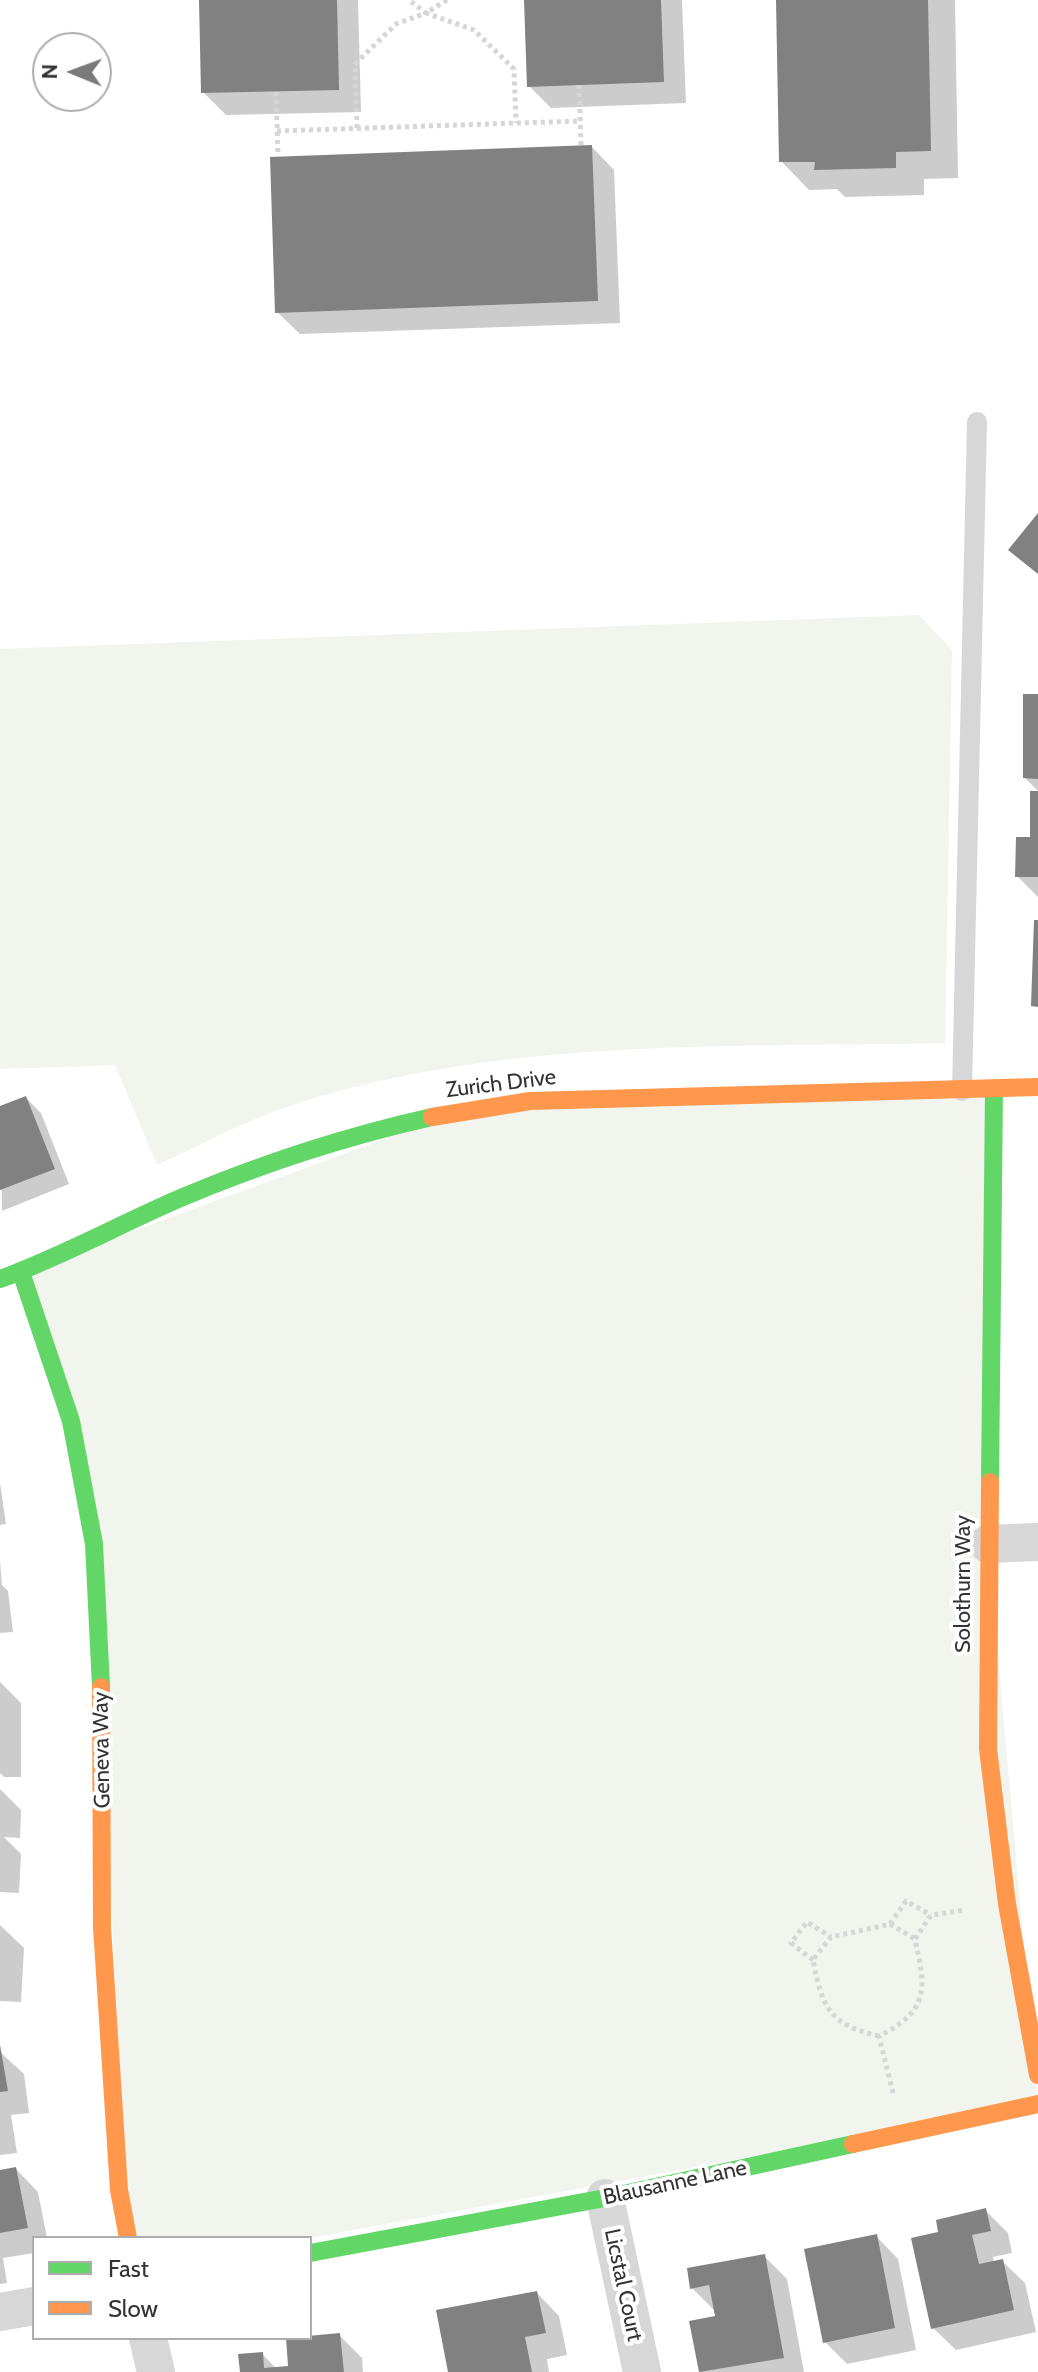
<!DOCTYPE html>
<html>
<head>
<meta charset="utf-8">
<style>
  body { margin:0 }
  #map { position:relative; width:1038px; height:2372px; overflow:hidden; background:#fff; font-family:Cabin,sans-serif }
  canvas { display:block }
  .legend { position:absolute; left:32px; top:2236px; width:280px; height:104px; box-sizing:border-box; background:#fff; border:2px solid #adadad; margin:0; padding:10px 14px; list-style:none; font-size:24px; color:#333 }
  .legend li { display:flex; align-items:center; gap:16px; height:40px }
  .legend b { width:40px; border:2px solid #adadad }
  .north { position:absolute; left:32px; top:32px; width:80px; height:80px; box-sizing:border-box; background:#fff; border:2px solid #adadad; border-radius:50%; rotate:271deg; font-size:22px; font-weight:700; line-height:32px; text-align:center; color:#333 }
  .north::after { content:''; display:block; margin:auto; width:28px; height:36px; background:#7a7a7a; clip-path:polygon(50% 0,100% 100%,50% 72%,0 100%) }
</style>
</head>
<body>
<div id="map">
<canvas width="1038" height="2372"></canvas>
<ul class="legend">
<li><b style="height:10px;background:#63d668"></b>Fast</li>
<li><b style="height:10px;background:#ff974d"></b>Slow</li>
</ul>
<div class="north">N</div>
</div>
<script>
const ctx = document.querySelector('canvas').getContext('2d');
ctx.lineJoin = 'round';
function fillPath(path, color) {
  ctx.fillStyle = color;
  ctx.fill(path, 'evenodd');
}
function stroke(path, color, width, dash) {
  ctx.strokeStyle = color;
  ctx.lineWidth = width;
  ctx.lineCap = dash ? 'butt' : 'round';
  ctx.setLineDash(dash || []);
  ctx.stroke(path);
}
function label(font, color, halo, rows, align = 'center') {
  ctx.font = font + ' Cabin,sans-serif';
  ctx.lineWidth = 8;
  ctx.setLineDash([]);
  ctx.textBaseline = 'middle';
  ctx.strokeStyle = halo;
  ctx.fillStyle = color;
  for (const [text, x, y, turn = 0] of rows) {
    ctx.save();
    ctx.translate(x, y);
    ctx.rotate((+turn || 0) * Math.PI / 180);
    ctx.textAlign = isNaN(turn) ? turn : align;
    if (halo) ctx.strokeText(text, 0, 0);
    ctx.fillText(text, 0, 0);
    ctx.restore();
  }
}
fillPath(new Path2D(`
  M919 615 952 650 945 1043C724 1048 490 1036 278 1110 237 1125 197 1147 157 1165L115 1065 0 1069V649Z
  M994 1090 988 1544 1038 2104 310 2238H128L94 1544 21 1272 472 1107Z`), '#f1f5ed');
fillPath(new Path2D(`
  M201 0H358L361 112 226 115 203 92Z
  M525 0H682L686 103 551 108 529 86Z
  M778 0H955L958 178 924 179V195L845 197 837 189 809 190 781 161Z
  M592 147 614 170 620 323 300 334 277 312Z
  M1038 696V791L1025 778Z
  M1038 793V897L1017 876 1032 839Z
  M26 1098 41 1113 69 1184 2 1211 0 1108Z
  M0 1483 6 1524 0 1525Z
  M0 1561 2 1585 8 1591 13 1632 0 1633Z
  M0 1682 21 1703V1777H4L0 1773Z
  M0 1789 21 1810 20 1838 4 1837 21 1854 19 1893 0 1892Z
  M0 1925 24 1948 21 2002 0 2001Z
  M0 2052 24 2074 29 2113 11 2115 17 2153 0 2155Z
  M16 2169 38 2192 47 2238H34V2253L3 2258 7 2283 0 2284V2172Z
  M985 2210 1008 2233 1012 2253 993 2257 994 2263 1002 2261 1025 2283 1036 2332 956 2350 933 2328 941 2233Z
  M876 2236 898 2259 916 2350 847 2364 825 2342Z
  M764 2256 787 2279 804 2372H701L691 2323 717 2318 714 2310 692 2288Z
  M537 2293 559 2316 567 2355 547 2359 549 2372H450Z
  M339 2335 362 2358 363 2372H242L262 2354 277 2369 290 2367Z`), '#0003');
fillPath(new Path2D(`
  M199 0H337L339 90 201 93Z
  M524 0H661L664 82 527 87Z
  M776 0H928L931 151 896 152V168L814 170 815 162H779Z
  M592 145 598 301 275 313 270 157Z
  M1038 513V574L1008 550Z
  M1023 694H1038V779L1023 778Z
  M1030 791H1038V877H1015L1016 837H1030Z
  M1034 920H1038V1007L1031 1006Z
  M26 1096 55 1169 0 1190V1106Z
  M0 2045 8 2091 0 2092Z
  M16 2167 28 2228 0 2233V2170Z
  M986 2208 991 2231 972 2235 979 2264 1003 2259 1014 2310 931 2329 911 2238 938 2232 936 2220Z
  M877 2234 895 2328 823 2343 804 2249Z
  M765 2254 784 2358 699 2372 689 2321 715 2316 709 2285 690 2289 687 2268Z
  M537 2291 546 2333 525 2337 532 2372H448L436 2310Z
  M340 2333 344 2372H240L238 2354 263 2352 264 2368 288 2366 286 2338Z`), '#818181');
stroke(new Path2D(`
  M447 0 426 13 474 30 514 69 516 123
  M579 85 581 146
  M276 92 278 157
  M357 128 355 64 396 24 426 13 409 0
  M277 131 580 121
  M890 1924 915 1939
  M813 1960 791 1943 807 1922 831 1937
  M879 2036C829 2025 822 2007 813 1960L831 1937 890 1924 906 1901 931 1915
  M893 2093 879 2036C930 2011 926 1988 915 1939L931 1915 965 1910`), '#d6d6d6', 5, [4, 4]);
stroke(new Path2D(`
  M962 1091 977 422`), '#d7d7d7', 20);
stroke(new Path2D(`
  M988 1544 1038 1542
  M605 2198 642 2372
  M0 2312 34 2306
  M148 2338 156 2372`), '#d7d7d7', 38);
stroke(new Path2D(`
  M21 1272 71 1421 94 1544 101 1687
  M0 1279C63 1256 122 1223 183 1197 264 1163 347 1136 432 1117
  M990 1482 994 1090
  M310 2253 605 2198 853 2144`), '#63d668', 18);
stroke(new Path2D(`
  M432 1117 530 1101 1038 1087
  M990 1482 988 1749 1007 1904 1038 2075
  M101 1687 102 1927 119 2190 128 2238
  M853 2144 1038 2104`), '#ff974d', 18);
label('22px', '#333', '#fff', [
  ["Zurich Drive",501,1084,-7],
  ["Solothurn Way",964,1584,-90],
  ["Geneva Way",102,1750,-91],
  ["Blausanne Lane",675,2183,-12],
  ["Licstal Court",623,2285,78]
]);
</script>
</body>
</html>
